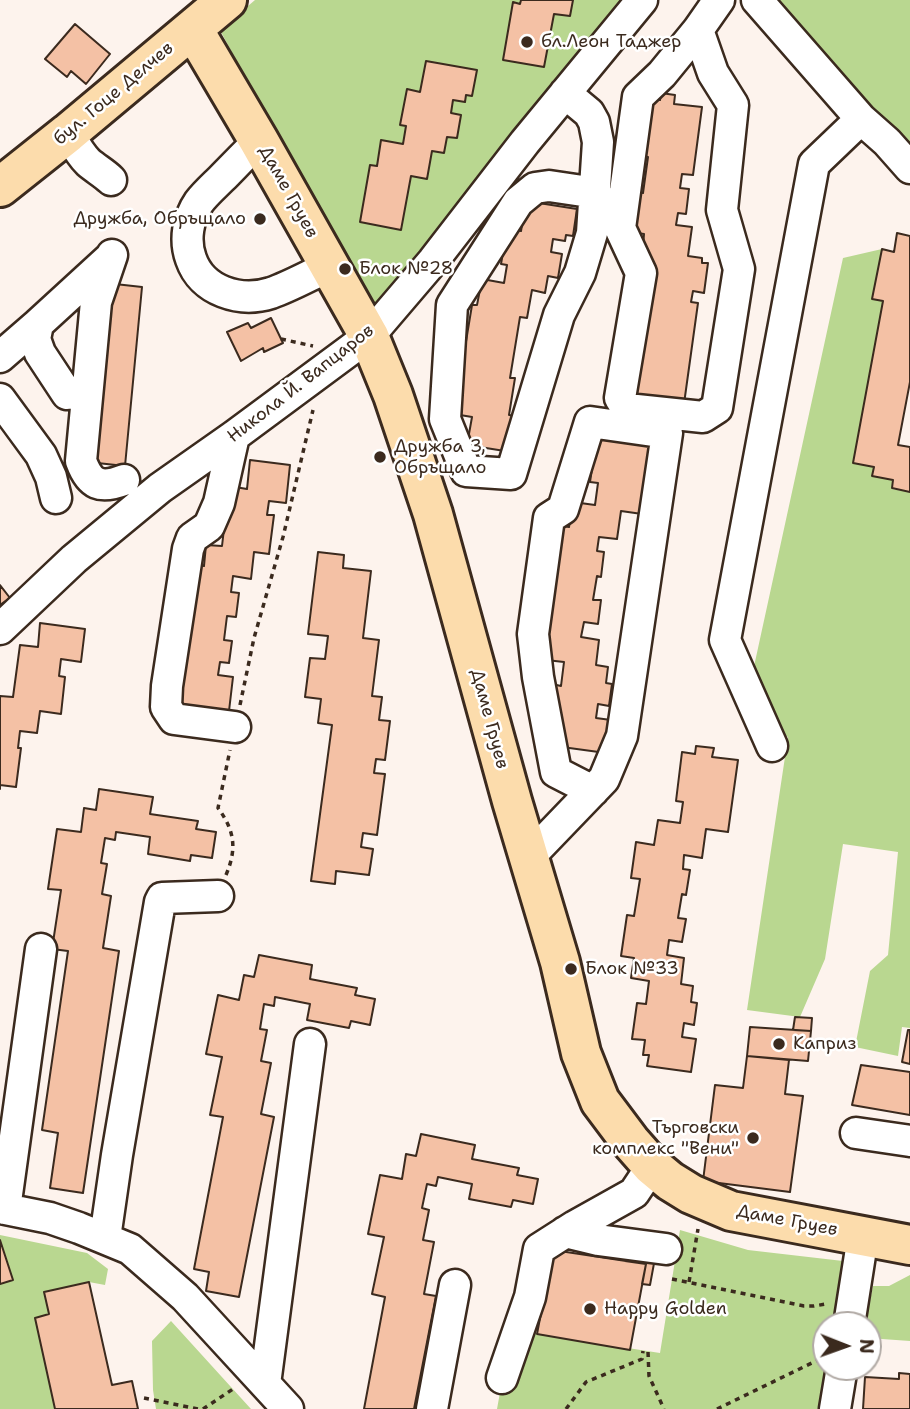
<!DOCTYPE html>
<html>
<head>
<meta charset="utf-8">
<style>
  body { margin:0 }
  #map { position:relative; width:910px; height:1409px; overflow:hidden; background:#fdf3ed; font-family:"Shantell Sans",sans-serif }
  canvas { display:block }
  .north { position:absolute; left:812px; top:1311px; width:70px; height:70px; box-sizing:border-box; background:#fff; border:2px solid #b1aaa5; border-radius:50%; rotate:91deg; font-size:19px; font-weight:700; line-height:28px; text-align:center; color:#3b2a1e }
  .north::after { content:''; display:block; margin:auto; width:24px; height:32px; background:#3b2a1e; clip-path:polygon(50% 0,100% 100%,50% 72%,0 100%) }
</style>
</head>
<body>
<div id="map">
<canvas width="910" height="1409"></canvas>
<div class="north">N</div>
</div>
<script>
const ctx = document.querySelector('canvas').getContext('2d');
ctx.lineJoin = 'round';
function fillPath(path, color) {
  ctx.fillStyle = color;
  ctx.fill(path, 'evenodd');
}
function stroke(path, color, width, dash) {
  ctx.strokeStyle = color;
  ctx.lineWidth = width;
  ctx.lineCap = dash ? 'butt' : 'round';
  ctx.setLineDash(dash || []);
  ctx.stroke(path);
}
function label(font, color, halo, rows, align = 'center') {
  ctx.font = font + ' "Shantell Sans",sans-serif';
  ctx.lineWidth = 5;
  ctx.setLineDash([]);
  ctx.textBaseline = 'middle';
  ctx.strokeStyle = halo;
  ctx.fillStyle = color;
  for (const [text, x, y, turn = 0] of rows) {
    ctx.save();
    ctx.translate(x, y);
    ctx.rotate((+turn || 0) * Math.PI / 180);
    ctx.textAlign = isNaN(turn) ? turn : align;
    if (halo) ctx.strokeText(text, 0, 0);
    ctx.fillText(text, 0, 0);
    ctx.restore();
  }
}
fillPath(new Path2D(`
  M255 0H626L541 96 371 315 220 30Z
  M767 0H910V150Z
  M882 249 872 299 883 301 853 463 874 467 872 476 893 480 892 489 910 492V1028L902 1027 898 1056 855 1047 870 971 888 955 898 852 843 844 825 959 800 1017 747 1010 788 737 768 729 753 671 843 258Z
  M680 1230 748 1250 843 1261 834 1325H826V1367H828L821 1409H497L511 1332 537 1334 660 1353Z
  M0 1235 87 1253 108 1269 105 1285 89 1282 49 1314 35 1318 55 1409H0Z
  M910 1275V1341L868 1338V1325H865L873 1286H889Z
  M171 1321 251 1409H156L153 1390 152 1341Z`), '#b9d790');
const building = new Path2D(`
  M521 0H573L570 16 554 14 544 67 503 60 513 2 520 4Z
  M75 24 110 54 86 84 71 71 67 77 45 59Z
  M426 61 477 70 472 96 466 95 465 102 453 100 451 113 461 115 457 138 447 137 444 153 432 151 427 179 411 176 401 230 360 222 370 165 377 166 381 140 403 144 406 126 400 125 407 89 420 92Z
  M661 93 675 95 674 104 702 107 693 175 682 174 680 188 689 189 686 214 678 213 676 225 692 227 688 256 702 258V263H708L704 293 693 291 691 302 698 303 683 411 632 396 644 234 630 232 636 192 643 193 648 157 636 155 651 99 660 100Z
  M526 201 577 209 573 236 566 235 565 241 553 239 551 252 562 254 558 278 548 276 545 293 532 290 527 318 520 317 510 378H515L509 415 517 416 511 452 467 445 472 417 454 414 472 305H477L482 279 504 283 507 265 501 264 507 229 521 231Z
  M897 233 910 236V382L898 445 910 447V492L892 488 893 480 872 476 874 467 853 463 883 301 872 299 882 249 894 252Z
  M106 283 142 287 125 466 88 462Z
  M271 318 283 343 264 352 263 348 241 361 227 332 248 323 251 328Z
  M597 434 652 442 642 514 621 511 617 539 599 537 597 551 604 552 601 577 597 576 593 600H601L598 624 584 622 581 637 599 640 596 665 608 667 606 683 612 684 609 706 598 704 596 718 611 720 606 753 562 747 552 684 561 686 564 662 546 660 549 640 536 638 551 524 569 527 573 502 595 505 598 483 590 482Z
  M250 460 290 465 286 503 269 501 267 515H274L269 554 254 552 251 579 233 576 231 592 239 593 236 617 227 616 224 640 232 641 229 663 220 662 218 675 233 677 229 711 176 705 192 564 204 566 206 545 222 546 229 486 247 489Z
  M318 552 344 555 343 568 371 571 363 638 379 640 372 696 382 697 379 720 390 721 385 760 376 759 374 773 385 774 377 835 363 833 361 847 373 849 369 875 336 871 335 884 311 881 332 725 318 723 321 699 305 697 310 658 325 659 328 636 308 634Z
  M0 585 10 598 0 605Z
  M40 623 85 629 81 662 61 659 59 676 65 677 61 714 40 711 37 733 20 731 18 748H21L16 787 0 785V789V696L13 697 20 645 38 647Z
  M696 746 714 748 712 757 738 760 728 832 706 829 702 858 684 855 683 869 690 870 686 895 682 894 678 918 686 919 682 942 669 940 667 955 684 958 681 984 693 986 691 1002 697 1003 694 1025 684 1023 682 1037 696 1039 691 1072 647 1066 649 1055H643L645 1040 632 1039 637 1003 646 1004 649 981 631 978 634 958 621 956 627 915 634 916 640 879 631 878 636 842 654 845 658 820 680 823 683 802 676 801 682 752 695 754Z
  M99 789 153 797 150 814 198 821 196 829 216 832 212 858 191 855 190 861 148 854 150 837 116 832 115 840 105 838 101 863 107 864 102 894 111 896 103 948 119 951 83 1193 50 1188 58 1133 42 1130 68 951 52 949 61 890 48 889 57 829 81 832 84 808 96 810Z
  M259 955 312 965 310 979 357 988 355 995 375 999 370 1025 351 1021 349 1028 307 1020 310 1004 275 997 274 1006 264 1004 260 1029 267 1030 261 1061 271 1063 261 1114 274 1117 239 1297 206 1291 209 1272 194 1269 223 1117 210 1115 222 1057 206 1054 218 995 239 1000 244 975 254 977Z
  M795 1017 812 1018 811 1031 793 1030Z
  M750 1027 811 1031 808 1061 747 1056Z
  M908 1030H910V1064L902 1062Z
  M747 1056 789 1060 785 1094 803 1096 790 1192 703 1181 715 1085 743 1088Z
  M861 1065 910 1072V1115L852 1105Z
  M421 1134 475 1145 472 1159 519 1168 517 1175 538 1179 533 1204 513 1200 511 1207 469 1199 472 1184 438 1177 436 1186 427 1184 422 1208 429 1210 423 1240 434 1242 424 1294 436 1296 414 1409H364L385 1297 372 1294 384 1237 368 1234 380 1175 402 1179 406 1154 416 1156Z
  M0 1240 13 1280 0 1284Z
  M553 1250 646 1264 630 1350 537 1334Z
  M626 1253 655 1258 650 1285 642 1284 646 1264 625 1261Z
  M89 1282 112 1385 132 1381 138 1409H55L35 1318 49 1314 44 1292Z
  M899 1373 910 1374V1409H863L865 1377 899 1379Z`);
fillPath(building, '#f4c1a5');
stroke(building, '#3b2a1e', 2);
const minor = new Path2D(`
  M757 0 861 119 887 142 910 168
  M698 30 713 73 733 105 722 210 739 269 717 408 703 417 627 409 620 398 641 273 620 228 638 97 662 74 698 30 719 0
  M565 93 589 113 594 122 598 142 592 233 580 273 559 315 511 474 466 471 445 419 452 305 518 202 535 188 549 186 596 193
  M68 133C74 143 80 154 88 162 96 169 104 173 111 180
  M259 141C246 153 234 166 221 179 214 186 205 194 199 202 188 218 184 240 191 259 202 291 240 303 271 293 291 286 310 275 330 266
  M112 255 96 302 81 461C90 485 100 489 124 480
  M0 357 38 324
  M67 394 40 353 35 339 38 324 110 258
  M0 399 41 455 51 477 56 498
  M234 436 219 503 209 526 192 538 188 549 167 686 166 707 174 719 235 727
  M0 629 74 559 160 488 234 436 369 336 433 261 525 142 642 0
  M772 746 725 640 814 164 861 119
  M529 857 604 779 622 736 667 433 590 422 563 509 549 518 533 634 538 677 556 772 593 791
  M856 1133 910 1141
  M0 1208 50 1218 79 1228 130 1249 185 1297 288 1409
  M5 1209 41 949
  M565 1232 598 1240 666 1249
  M105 1238 117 1155 160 902 162 898 218 896
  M849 1325 863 1236
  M502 1378 530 1297 539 1249 575 1226 634 1193 652 1166
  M265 1384 310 1044
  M432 1409 455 1285
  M835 1409 842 1367`);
const major = new Path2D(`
  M193 29 259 141 369 336 393 395 433 514 512 801 560 962 581 1053 600 1101 630 1141 652 1166 670 1181 691 1194 731 1211 910 1245
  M0 187 68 133 227 0`);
stroke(minor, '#3b2a1e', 35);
stroke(major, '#3b2a1e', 44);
stroke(new Path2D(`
  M281 339 313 346
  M240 705 254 638 283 537 313 410
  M226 875C237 849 235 831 218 808L230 750
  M672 1279 804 1306H814L826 1304
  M689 1282 698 1229
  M648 1352 649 1376 664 1409
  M144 1398 198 1409
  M203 1409 236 1387
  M566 1409 586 1382 642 1359 643 1351
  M717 1409 818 1360`), '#3b2a1e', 3.5, [5, 5]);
stroke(minor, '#fff', 30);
stroke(major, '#fcdcac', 38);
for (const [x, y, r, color] of [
  [527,42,7,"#3b2a1e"],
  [260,219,7,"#3b2a1e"],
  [345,269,7,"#3b2a1e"],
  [380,457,7,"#3b2a1e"],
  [571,969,7,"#3b2a1e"],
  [779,1044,7,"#3b2a1e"],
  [753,1138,7,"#3b2a1e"],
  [590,1309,7,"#3b2a1e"]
]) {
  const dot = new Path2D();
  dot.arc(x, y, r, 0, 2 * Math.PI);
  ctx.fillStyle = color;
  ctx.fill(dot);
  stroke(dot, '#fff', 2.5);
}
label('18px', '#3b2a1e', '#fff', [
  ["бл.Леон Таджер",541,42],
  ["Дружба, Обръщало",246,219,"right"],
  ["Блок №28",359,269],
  ["Дружба 3,",394,447],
  ["Обръщало",394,468],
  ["Блок №33",585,969],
  ["Каприз",793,1044],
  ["Търговски",739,1128,"right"],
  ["комплекс \"Вени\"",739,1149,"right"],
  ["Happy Golden",604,1309]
], 'left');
label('18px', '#3b2a1e', '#fff', [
  ["бул. Гоце Делчев",114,94,-40],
  ["Даме Груев",288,192,61],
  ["Никола Й. Вапцаров",301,384,-38],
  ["Даме Груев",489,719,75],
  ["Даме Груев",787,1221,11]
]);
</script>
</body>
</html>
